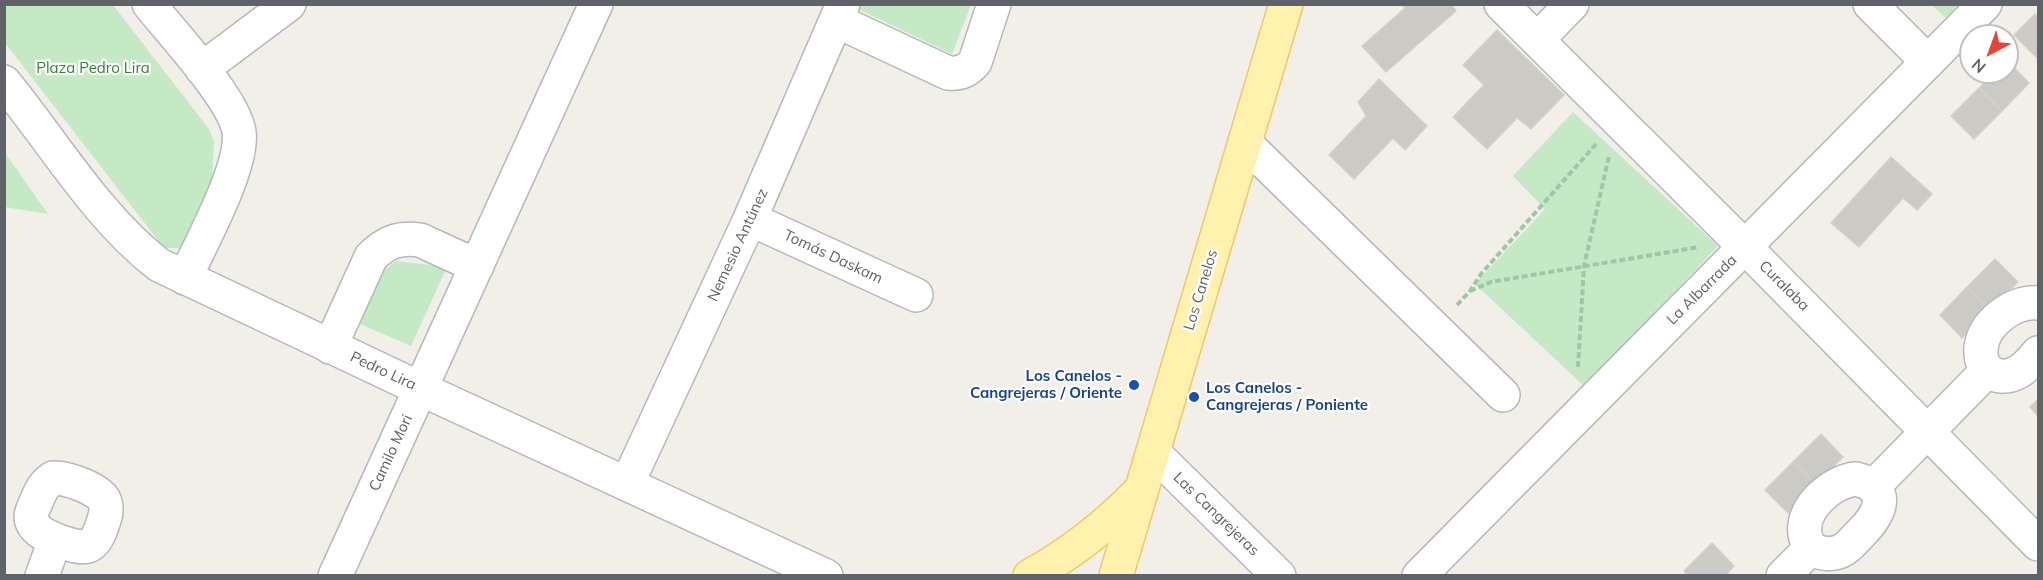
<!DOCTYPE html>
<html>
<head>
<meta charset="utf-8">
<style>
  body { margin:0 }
  #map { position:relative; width:2043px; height:580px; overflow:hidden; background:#f1efe8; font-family:Mulish,sans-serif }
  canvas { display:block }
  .frame { position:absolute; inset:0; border:6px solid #5f6368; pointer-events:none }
  .north { position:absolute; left:1959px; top:24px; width:60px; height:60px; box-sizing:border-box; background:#fff; border:2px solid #bfc1c3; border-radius:50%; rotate:221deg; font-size:16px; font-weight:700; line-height:24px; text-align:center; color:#5f6368 }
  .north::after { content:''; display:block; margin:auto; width:21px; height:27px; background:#ea4335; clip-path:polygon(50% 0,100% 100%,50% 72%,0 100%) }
</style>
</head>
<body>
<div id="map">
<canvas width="2043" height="580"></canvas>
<div class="frame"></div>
<div class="north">N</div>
</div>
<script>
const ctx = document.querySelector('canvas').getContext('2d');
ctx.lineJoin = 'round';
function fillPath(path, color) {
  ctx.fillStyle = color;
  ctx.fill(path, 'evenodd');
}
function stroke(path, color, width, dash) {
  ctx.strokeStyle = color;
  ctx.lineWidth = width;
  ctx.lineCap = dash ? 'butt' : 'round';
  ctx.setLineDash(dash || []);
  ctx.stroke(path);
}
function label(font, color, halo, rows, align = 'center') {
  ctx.font = font + ' Mulish,sans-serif';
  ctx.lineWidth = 4.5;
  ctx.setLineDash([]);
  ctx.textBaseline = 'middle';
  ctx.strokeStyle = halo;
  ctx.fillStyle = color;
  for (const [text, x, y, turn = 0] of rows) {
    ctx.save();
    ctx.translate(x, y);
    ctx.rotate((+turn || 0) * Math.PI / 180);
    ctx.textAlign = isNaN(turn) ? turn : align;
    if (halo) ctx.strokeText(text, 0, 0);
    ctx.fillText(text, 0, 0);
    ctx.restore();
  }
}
fillPath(new Path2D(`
  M860 4 971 5 952 54 858 9Z
  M5 5H113L209 129 214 142 212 179 184 248H164L5 43Z
  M1932 5H1958L1946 18Z
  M1573 112 1718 246 1585 387 1475 284 1545 209 1513 176Z
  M4 153H5L48 214 5 207Z
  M396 261 447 267 411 346 360 324 381 273Z`), '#c5e8c5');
const building = new Path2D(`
  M1402 4H1451L1456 11 1386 72 1362 46 1405 8Z
  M2035 14 2038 18V59L2014 35Z
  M1497 30 1564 95 1531 129 1517 118 1487 149 1453 117 1484 85 1463 65Z
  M2007 60 2029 83 2002 111 1979 88 1995 72H2007Z
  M1379 79 1427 126 1405 150 1393 138 1354 179 1329 155 1366 116 1358 102Z
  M1979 88 2002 111 1974 139 1951 116Z
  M1891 157 1932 194 1917 210 1903 198 1859 247 1831 223Z
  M1995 259 2018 282 1990 310 1967 287Z
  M1967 287 1990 310 1962 338 1940 315Z
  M2038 399V416L2030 407Z
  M1821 434 1843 457 1816 484 1793 462Z
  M1793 462 1816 484 1788 513 1765 490Z
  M1712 543 1734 566 1725 576H1688L1684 571Z`);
fillPath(building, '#cccac5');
stroke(building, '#d6d1c6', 1.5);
const minor = new Path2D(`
  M149 4C171 32 235 100 239 132 244 166 200 245 185 278
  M1501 4 1745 247 2038 544
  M1870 4 1928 62
  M837 21 948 73C960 74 967 71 975 62L994 4
  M1537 40 1572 4
  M202 69 289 4
  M4 82C54 143 97 217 159 265L421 389 826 576
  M1245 143 1503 395
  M750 219 916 295
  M2038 303C2014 301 1984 322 1981 348 1979 371 1998 383 2018 372 2026 368 2032 360 2038 353
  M330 347 371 257C386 242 399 237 420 240L477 266
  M1153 452 1279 576
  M53 478C65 477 101 489 105 502 108 511 104 520 101 529 98 536 95 543 88 546 78 550 44 537 37 529 34 526 31 521 31 517 31 511 35 505 37 500 41 490 44 484 53 478Z
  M1856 479C1892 488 1881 513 1861 533 1855 539 1849 547 1841 551 1832 555 1822 554 1814 550 1809 547 1806 540 1805 534 1801 508 1832 481 1856 479Z
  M627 484 750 219 843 4
  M1874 486 1987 371
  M42 576 55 540
  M335 576 596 4
  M1419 576 1985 4
  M1783 576 1811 548`);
const major = new Path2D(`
  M1030 576C1072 553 1106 526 1139 492
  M1116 576 1286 4`);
stroke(minor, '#b5b8bc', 36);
stroke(major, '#f2c960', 36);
stroke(new Path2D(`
  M1470 291 1491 282 1699 247
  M1457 305 1470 291 1481 274 1597 143
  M1578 367 1584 266 1609 156`), '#9cc7a9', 4, [6, 3]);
stroke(minor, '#fff', 33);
stroke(major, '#fff2af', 33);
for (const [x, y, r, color] of [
  [1134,385,6,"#1a4fb4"],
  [1194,397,6,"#1a4fb4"]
]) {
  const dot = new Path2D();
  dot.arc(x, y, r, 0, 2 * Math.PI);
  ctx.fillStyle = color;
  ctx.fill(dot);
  stroke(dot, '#fff', 2);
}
label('15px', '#348238', '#fff', [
  ["Plaza Pedro Lira",93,68]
]);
label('15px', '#5f6368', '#fff', [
  ["Nemesio Antúnez",738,245,-65],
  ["Tomás Daskam",833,257,25],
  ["Curalaba",1784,286,45],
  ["Los Canelos",1201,290,-73],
  ["La Albarrada",1702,290,-45],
  ["Pedro Lira",383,371,25],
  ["Camilo Mori",391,453,-65],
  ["Las Cangrejeras",1216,514,44]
]);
label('bold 15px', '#164399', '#fff', [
  ["Los Canelos -",1122,376],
  ["Cangrejeras / Oriente",1122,393],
  ["Los Canelos -",1206,388,"left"],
  ["Cangrejeras / Poniente",1206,405,"left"]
], 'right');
</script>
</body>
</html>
